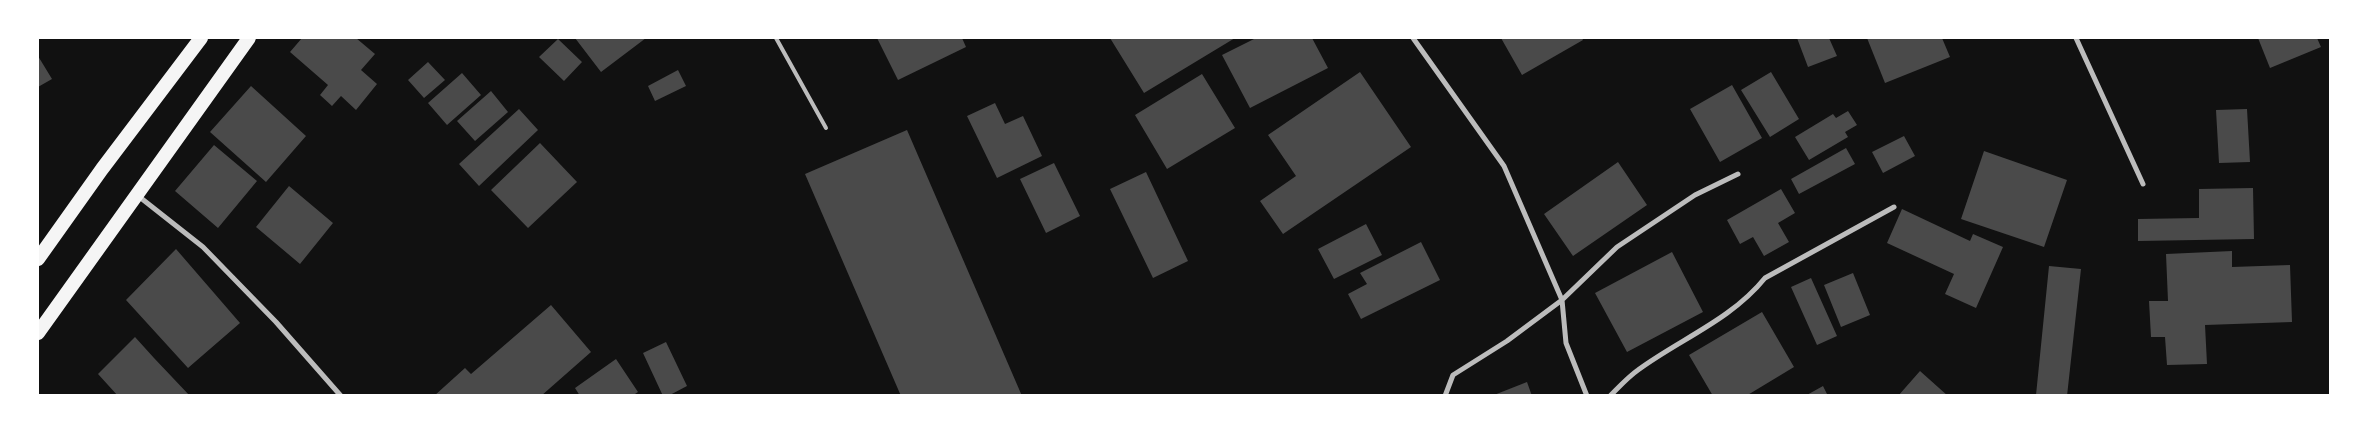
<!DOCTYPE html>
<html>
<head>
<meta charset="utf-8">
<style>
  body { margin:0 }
  #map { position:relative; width:2368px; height:433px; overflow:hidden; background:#111; font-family:Lora,serif }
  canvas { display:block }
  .frame { position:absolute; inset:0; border:39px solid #fff; pointer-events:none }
</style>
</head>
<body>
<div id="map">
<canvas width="2368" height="433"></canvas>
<div class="frame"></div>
</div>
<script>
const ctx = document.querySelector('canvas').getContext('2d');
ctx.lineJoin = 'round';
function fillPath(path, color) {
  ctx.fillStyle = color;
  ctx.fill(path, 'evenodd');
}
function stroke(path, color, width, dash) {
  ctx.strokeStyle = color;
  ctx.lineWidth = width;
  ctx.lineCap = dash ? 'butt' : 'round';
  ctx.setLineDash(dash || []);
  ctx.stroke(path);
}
fillPath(new Path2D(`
  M302 38H356L375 54 361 70 377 84 356 110 341 96 332 106 320 95 328 85 290 52Z
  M575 38H646L601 72Z
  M877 38H962L966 47 898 80Z
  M1110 38H1235L1144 93Z
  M1256 38H1312L1328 68 1250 108 1222 55Z
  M1501 38H1582L1583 40 1522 75Z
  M1797 38H1829L1837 56 1808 67Z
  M1867 38H1942L1950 57 1885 83Z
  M2258 38H2317L2321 47 2270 68Z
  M558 39 582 62 564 81 539 57Z
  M38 56 52 79 38 87Z
  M428 62 445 80 424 98 408 80Z
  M678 70 686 86 655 101 648 86Z
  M1360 72 1411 147 1283 234 1260 201 1296 176 1268 135Z
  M1771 72 1799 119 1770 137 1741 90Z
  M462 73 481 95 447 125 428 103Z
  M1202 74 1235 128 1167 169 1135 115Z
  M1732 85 1762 138 1720 162 1690 109Z
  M251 86 306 136 266 182 210 132Z
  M491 91 508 112 475 141 457 121Z
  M995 103 1005 124 1023 116 1042 156 997 178 967 116Z
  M519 109 538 130 479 186 459 164Z
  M2247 109 2250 162 2219 163 2216 110Z
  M1848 111 1857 125 1845 132 1848 137 1809 160 1795 137 1833 114 1836 118Z
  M907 130 1022 396H901L805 174Z
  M1904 136 1915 156 1883 173 1872 152Z
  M540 143 577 182 528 228 491 190Z
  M214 145 257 181 218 228 175 191Z
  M1846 148 1855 164 1799 194 1791 179Z
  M1984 151 2067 180 2044 247 1961 219Z
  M1618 162 1647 205 1573 256 1544 214Z
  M1054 163 1080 216 1046 233 1020 179Z
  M1146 172 1188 261 1153 278 1110 189Z
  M289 186 333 223 300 264 256 227Z
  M2253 188 2254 239 2138 241V219L2199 218V189Z
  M1781 189 1795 213 1778 223 1789 242 1764 256 1753 237 1740 244 1727 220Z
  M1902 209 1970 241 1973 234 2003 247 1976 308 1945 294 1954 274 1887 243Z
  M1366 224 1382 255 1334 279 1318 249Z
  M1421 242 1440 280 1361 319 1348 294 1367 284 1360 273Z
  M176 249 240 323 188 368 126 300Z
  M2232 251V267L2290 265 2292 322 2205 325 2207 364 2167 365 2165 337H2151L2149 301H2168L2166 254Z
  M1672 252 1703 312 1627 352 1595 293Z
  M2049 266 2081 269 2067 396 2036 395Z
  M1853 273 1870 315 1841 327 1824 285Z
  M1811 278 1837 336 1817 345 1791 287Z
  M551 305 591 352 541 396H434L465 368 471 374Z
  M1762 312 1794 367 1746 396H1713L1689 355Z
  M135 337 154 358 190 396H118L98 374Z
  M666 342 687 386 668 396H663L643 353Z
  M616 359 638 392 632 396H580L575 388Z
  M1920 371 1948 396H1898Z
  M1527 382 1532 396H1494V395Z
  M1823 386 1828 396H1805Z`), '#4a4a4a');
stroke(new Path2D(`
  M776 38 826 128`), '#bcbcbc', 4);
stroke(new Path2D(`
  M1413 38 1504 166 1562 300 1566 343 1587 396
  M2076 38 2143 184
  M137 195 203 247 276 322 341 396
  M1445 396 1453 375 1507 341 1562 300 1617 247 1695 195 1738 174
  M1610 396C1619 387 1628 377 1638 370 1680 339 1731 320 1765 278L1894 207`), '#bcbcbc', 5);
stroke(new Path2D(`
  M38 259 102 169 201 38
  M38 333 249 38`), '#f5f5f5', 14);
</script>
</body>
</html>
